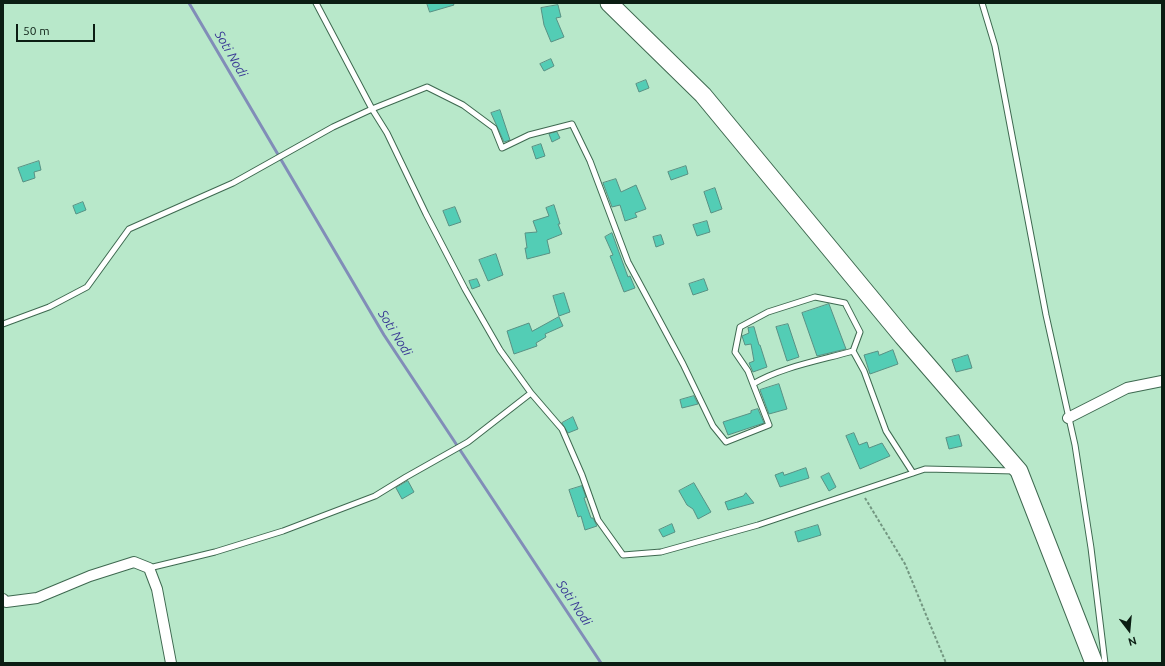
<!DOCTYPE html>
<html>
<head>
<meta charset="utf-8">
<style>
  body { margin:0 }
  #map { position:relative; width:1165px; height:666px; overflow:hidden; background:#b8e8ca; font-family:Ubuntu,sans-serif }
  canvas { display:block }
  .frame { position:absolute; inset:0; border:4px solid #0b1d13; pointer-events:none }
  .north { position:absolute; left:1109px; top:610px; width:40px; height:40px; -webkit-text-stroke:3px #b8e8ca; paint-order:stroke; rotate:164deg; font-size:11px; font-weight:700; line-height:16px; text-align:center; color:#0b1d13 }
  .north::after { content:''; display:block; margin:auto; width:14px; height:18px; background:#0b1d13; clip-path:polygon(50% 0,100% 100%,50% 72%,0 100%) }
  .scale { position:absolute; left:16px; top:24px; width:79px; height:18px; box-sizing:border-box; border:2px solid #0b1d13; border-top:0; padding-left:5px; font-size:12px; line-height:14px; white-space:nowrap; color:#0b1d13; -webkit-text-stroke:3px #b8e8ca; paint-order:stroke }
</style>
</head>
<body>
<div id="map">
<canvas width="1165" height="666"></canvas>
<div class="frame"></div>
<div class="north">N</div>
<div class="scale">50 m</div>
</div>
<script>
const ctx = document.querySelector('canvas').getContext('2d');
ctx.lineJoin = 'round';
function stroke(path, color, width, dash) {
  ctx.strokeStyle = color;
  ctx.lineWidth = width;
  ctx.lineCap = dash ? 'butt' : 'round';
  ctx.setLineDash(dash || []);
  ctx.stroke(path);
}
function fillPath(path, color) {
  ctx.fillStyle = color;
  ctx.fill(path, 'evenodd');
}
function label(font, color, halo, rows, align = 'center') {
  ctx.font = font + ' Ubuntu,sans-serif';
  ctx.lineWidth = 3;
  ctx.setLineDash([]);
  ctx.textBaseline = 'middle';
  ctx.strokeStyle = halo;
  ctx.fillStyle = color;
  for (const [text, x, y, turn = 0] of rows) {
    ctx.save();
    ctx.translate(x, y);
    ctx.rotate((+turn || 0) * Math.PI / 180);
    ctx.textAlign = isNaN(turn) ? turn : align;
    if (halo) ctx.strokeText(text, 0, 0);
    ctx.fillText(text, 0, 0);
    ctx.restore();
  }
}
stroke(new Path2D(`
  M189 3 384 335 601 663`), '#818db8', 3);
const building = new Path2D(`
  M427 3H453L454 5 430 12Z
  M558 5 561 17 556 18 564 37 551 42 544 25 541 8Z
  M551 59 554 66 544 71 540 64Z
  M646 80 649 88 639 92 636 84Z
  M500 110 510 140 504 142 491 113Z
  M557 132 560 138 552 142 549 134Z
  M541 144 545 156 536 159 532 147Z
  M39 161 41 170 34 172 35 178 23 182 18 168Z
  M686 166 688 174 671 180 668 172Z
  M616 179 621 192 636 185 646 209 635 213 637 217 625 221 620 205 612 207 603 183Z
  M715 188 722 209 711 213 704 192Z
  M83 202 86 210 76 214 73 206Z
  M554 205 560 224H558L562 234 547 240 550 253 527 259 525 248H527L525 233 537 232 533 221 549 216 546 208Z
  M455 207 461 222 449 226 443 211Z
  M707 221 710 232 697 236 693 225Z
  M612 233 628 277 630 276 635 288 624 292 610 256 613 255 605 237Z
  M661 235 664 244 656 247 653 237Z
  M496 254 503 275 488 281 479 260Z
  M477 279 480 286 472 289 469 281Z
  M704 279 708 290 693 295 689 284Z
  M564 293 570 312 559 316 553 296Z
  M829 304 846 349 817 356 802 313Z
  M559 317 563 326 545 334 546 337 536 343 537 346 514 354 507 331 529 323 532 331Z
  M788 324 799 357 787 361 776 327Z
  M754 327 759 345H760L767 367 753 372 749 363 754 361 751 344 745 345 742 336 749 333 748 328Z
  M893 350 898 364 870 374 864 355 878 351 879 355Z
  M968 355 972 368 956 372 952 360Z
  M779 384 787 409 769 414 760 390Z
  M694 396 698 404 682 408 680 400Z
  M758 409 764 423 728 435 723 422 751 413V411Z
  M573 417 578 429 568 433 562 423Z
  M854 433 859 445 867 442 869 448 882 443 890 456 860 469 846 436Z
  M959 435 962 446 949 449 946 438Z
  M806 468 809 478 780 487 775 475 783 472 784 475Z
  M829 473 836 487 829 491 821 477Z
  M408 481 414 492 402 499 396 488Z
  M694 483 711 512 698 519 693 509 687 505 679 491Z
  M582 486 586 497 584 498 591 518H593L597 526 585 530 581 516 578 517 569 490Z
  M746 493 754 503 728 510 725 502 743 496Z
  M672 524 675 532 663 537 659 530Z
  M818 525 821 535 798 542 795 532Z`);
fillPath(building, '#53cdb5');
stroke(building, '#589184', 1);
const service = new Path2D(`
  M982 3 995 46 1046 315 1075 445 1091 548 1105 663
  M3 324 49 307 87 287 129 229 233 183 333 127 372 109 427 87 463 105 494 128 502 148 529 135 572 124 590 161 628 262 683 364 713 426 726 442 769 425 753 384C781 367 822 360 853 351L864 371 886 431 913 473
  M753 384 748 371 735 352 740 327 768 312 815 297 845 303 860 332 853 351
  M531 393 562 429 582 475 598 520 623 555 661 552 758 525 925 469 1015 471
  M149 568 215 552 283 531 375 496 406 477 468 442 531 393 500 350 465 289 426 214 387 133 372 109 316 3`);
const minor = new Path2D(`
  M1068 418 1127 388 1162 381
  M3 599 6 602 37 598 90 576 134 562 149 568 157 589 171 663`);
const trunk = new Path2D(`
  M609 3 703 95 903 337 1019 471 1094 663`);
stroke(service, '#3e6950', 7);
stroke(minor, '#3e6950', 12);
stroke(trunk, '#3e6950', 19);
stroke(new Path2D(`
  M865 498 905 564 946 663`), '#739781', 2, [3, 2]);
stroke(service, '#fff', 5);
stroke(minor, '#fff', 10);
stroke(trunk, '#fff', 17);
label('italic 13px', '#3a3a95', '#b8e8ca', [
  ["Soti Nodi",231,54,60],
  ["Soti Nodi",395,333,58],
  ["Soti Nodi",574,603,56]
]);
</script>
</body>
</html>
